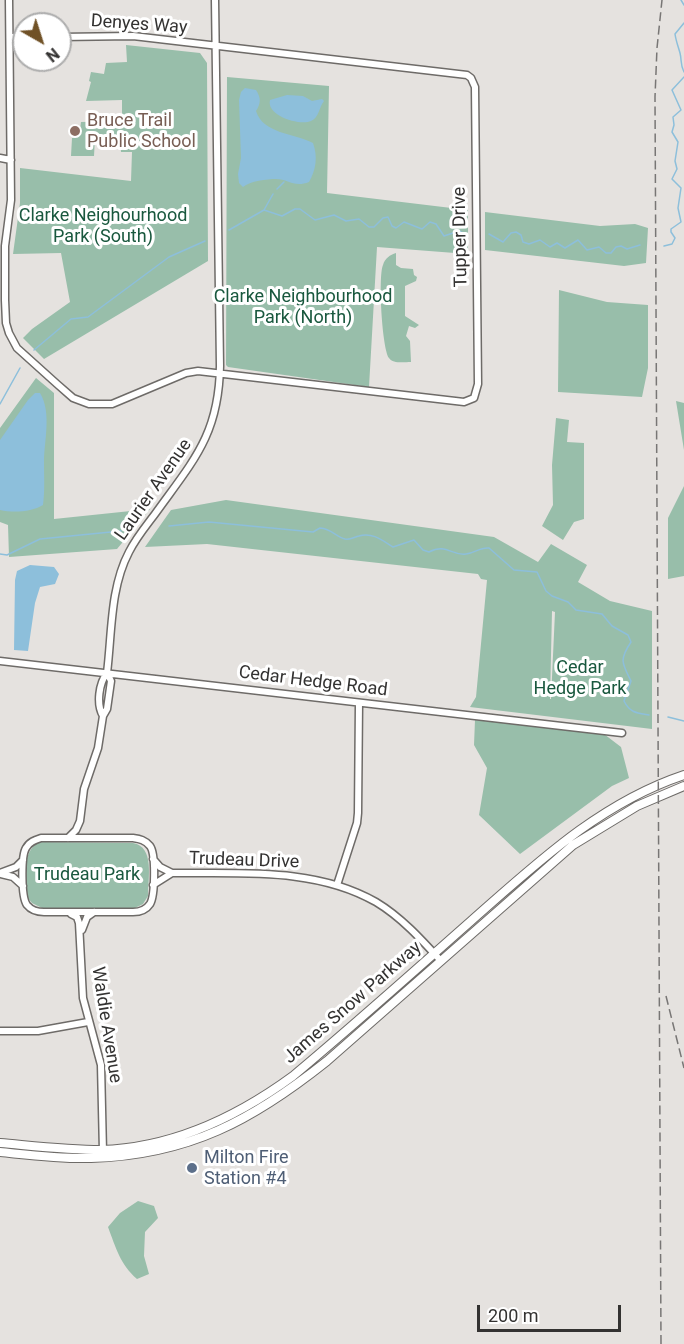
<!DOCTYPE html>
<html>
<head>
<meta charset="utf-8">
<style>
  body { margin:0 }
  #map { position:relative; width:684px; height:1344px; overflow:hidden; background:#e5e2df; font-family:Roboto,sans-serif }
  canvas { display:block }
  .north { position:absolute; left:12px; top:12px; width:60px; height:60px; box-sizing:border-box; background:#fff; border:2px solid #adadad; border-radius:50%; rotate:141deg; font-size:16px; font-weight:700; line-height:24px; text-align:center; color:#333231 }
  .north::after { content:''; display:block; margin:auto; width:21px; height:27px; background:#705126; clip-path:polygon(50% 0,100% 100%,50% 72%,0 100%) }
  .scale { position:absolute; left:477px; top:1305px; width:144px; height:27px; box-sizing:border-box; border:3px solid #333231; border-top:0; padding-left:8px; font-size:18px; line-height:21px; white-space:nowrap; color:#333231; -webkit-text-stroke:4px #fff; paint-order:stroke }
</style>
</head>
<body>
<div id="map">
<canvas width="684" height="1344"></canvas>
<div class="north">N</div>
<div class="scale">200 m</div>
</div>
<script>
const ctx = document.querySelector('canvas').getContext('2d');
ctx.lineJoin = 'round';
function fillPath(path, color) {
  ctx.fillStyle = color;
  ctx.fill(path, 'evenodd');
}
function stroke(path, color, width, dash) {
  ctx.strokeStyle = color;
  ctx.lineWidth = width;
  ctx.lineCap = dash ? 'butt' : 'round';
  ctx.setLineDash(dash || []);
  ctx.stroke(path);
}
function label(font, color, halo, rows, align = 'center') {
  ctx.font = font + ' Roboto,sans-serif';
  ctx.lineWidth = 6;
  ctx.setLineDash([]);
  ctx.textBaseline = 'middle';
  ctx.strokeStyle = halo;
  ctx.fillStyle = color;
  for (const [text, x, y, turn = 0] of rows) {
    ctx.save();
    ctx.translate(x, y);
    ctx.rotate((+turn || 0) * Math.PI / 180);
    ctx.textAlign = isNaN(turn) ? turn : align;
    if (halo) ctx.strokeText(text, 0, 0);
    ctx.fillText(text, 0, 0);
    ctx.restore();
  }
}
fillPath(new Path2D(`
  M126 45 200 53 207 63 208 261 44 359 23 338 32 329 70 302 61 253 13 254 20 203V168L131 181 132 152H121L120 137 95 138 94 156H71L72 138 79 137 81 122 122 121V100L86 101 91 82 89 81 91 72 104 74 106 63 127 62Z
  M227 77 329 86 327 193 468 210V254L377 247 369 387 228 367 226 365Z
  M485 212 600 226 635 224 648 228 646 263 624 266 485 250Z
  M396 253V265L401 268 413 269 414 275 417 277 416 281 405 286V316L419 325 415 328 409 326 406 336 410 341 411 362C404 362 393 364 389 358 382 348 378 276 383 265 385 258 390 255 396 253Z
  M559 290 607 302 648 305V368L642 397 558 392Z
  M36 378 54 393V519L150 509 117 549 9 557 8 525 0 522V428Z
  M676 401 684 403V450Z
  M556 418 569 420 567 442 584 443V519L574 522 563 540 542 526 553 505 552 465Z
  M684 486V576L668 579V518Z
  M226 500 494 537 538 562 551 544 587 565 578 582 610 601 652 611V729L470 707 476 697 487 580 481 579 478 574 207 544 145 547 171 510ZM552 611 555 612 551 699H550Z
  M475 720 604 734 621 747 629 778 612 786 520 854 479 815 487 768 474 745Z
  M39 842 133 843C155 847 148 878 148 896L143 904 135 908H42L32 903 28 898C25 880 21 852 39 842Z
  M138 1201 154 1206 158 1218 145 1232 144 1256 149 1274 137 1279C120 1264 116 1248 108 1227L120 1213Z`), '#98beaa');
fillPath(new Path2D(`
  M245 88 256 90C261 98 261 103 256 111 263 134 294 133 313 143 318 157 316 170 309 182 294 188 288 179 276 179 267 179 250 181 243 187L239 183 238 174 241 158 239 100 241 92Z
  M287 95 303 96 312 101 322 99 324 101C319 107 319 118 311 121 300 126 266 116 270 100Z
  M35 393H40C52 413 44 441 44 463 44 477 45 490 43 505 32 512 13 513 0 510V440L28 400Z
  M30 565 54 567 59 574 55 584 40 587 35 603 28 651 14 650 15 580 17 571Z`), '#8dbfdb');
stroke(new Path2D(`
  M681 0 684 5
  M684 23 675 34C676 41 678 46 680 53 682 61 680 64 684 72
  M277 189 284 182
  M264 210 282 216 295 209H300L315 220 334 215 346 221 359 219 369 227H374L383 218 388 217 392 226 396 228 404 222 422 229 430 222 436 224 444 236 459 231 465 234
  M229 230 264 210 273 194
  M489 234 503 242 511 233 516 232 521 235 523 242 529 244 540 240 550 247 557 243 565 248 578 240 587 250 599 247 606 253H611L616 247 621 246 627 249 640 245
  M664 246 672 244 675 238 671 232V229L681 222 678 208 681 188 672 179 677 169 675 161 678 142 672 132 674 125 673 117 681 110 672 90 684 77
  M34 350 71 319 88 317 169 257 205 241
  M0 404 20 368
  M169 526 209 522 313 532 320 528C332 529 336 537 345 539 351 540 354 537 359 536 372 532 382 540 393 547L414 540 423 550 429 552C447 543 451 556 466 554 475 553 480 547 489 548L514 570 537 572 546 591 552 596 568 602 576 610 602 614 612 626 628 635 631 642C619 660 622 663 631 681L624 701C630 713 637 713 649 715
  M0 554 7 555 40 539 121 531
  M668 717 684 721`), '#8dbfdb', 1.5);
const minor = new Path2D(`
  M9 0 11 200 5 246V300L6 323 9 333 17 348 57 384 73 398 89 404H112L186 373 198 371 464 402 474 398 478 384 475 87 471 78 467 75 133 36 60 37
  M10 37H24
  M0 158 11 160
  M0 661 622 733
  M103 716C96 704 99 683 107 673
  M41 838H133C140 839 145 840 150 846 156 854 155 896 150 904 146 910 140 912 133 912H44C37 912 31 910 27 905 21 897 21 856 26 848 29 842 35 840 41 838Z
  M68 838 76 830 80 821 84 789 98 748 103 716 107 709 111 681 107 673C112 633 110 588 129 552 136 538 146 526 155 514 193 461 219 435 220 366L215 0
  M153 859 160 867 172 873C241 874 315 867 376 902 401 917 421 939 441 961
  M0 873 16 867 23 860
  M1 874 13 877 23 886
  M153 885 172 873
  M337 885 357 823 358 813 359 703
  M71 914 77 917 79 923 83 998 101 1065 103 1152
  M82 930 87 917 94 912
  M0 1031H38L88 1022`);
const major = new Path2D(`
  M0 1143C34 1146 67 1150 101 1150 172 1148 237 1117 293 1076 353 1026 412 973 471 921 537 863 600 803 684 775
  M0 1152C30 1155 61 1159 91 1158 189 1155 253 1120 327 1061L573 845 637 806 684 786`);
stroke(minor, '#6e6b68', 9);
stroke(major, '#6e6b68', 10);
stroke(minor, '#fff', 6);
stroke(major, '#fff', 8);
stroke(new Path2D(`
  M666 996 684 1068
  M661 1344 655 97 657 48 662 0`), '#787675', 1.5, [9, 4.5]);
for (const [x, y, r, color] of [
  [75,131,6,"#8d6e63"],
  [192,1168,6,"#5c6f8a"]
]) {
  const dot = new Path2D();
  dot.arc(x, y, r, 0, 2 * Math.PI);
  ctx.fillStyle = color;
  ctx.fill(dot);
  stroke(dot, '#fff', 2);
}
label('18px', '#333231', '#fff', [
  ["Denyes Way",139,25,4],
  ["Tupper Drive",461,237,-91],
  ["Laurier Avenue",154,490,-55],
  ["Cedar Hedge Road",313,682,7],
  ["Trudeau Drive",244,861,2],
  ["James Snow Parkway",353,1003,-41],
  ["Waldie Avenue",106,1025,81]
]);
label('18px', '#785e54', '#fff', [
  ["Bruce Trail",87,121],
  ["Public School",87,142]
], 'left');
label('18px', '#19583e', '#fff', [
  ["Clarke Neighourhood",103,216],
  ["Park (South)",103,237],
  ["Clarke Neighbourhood",303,297],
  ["Park (North)",303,318],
  ["Cedar",580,668],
  ["Hedge Park",580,689],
  ["Trudeau Park",87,875]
]);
label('18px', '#4e5e75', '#fff', [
  ["Milton Fire",204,1158],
  ["Station #4",204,1179]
], 'left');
</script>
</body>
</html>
